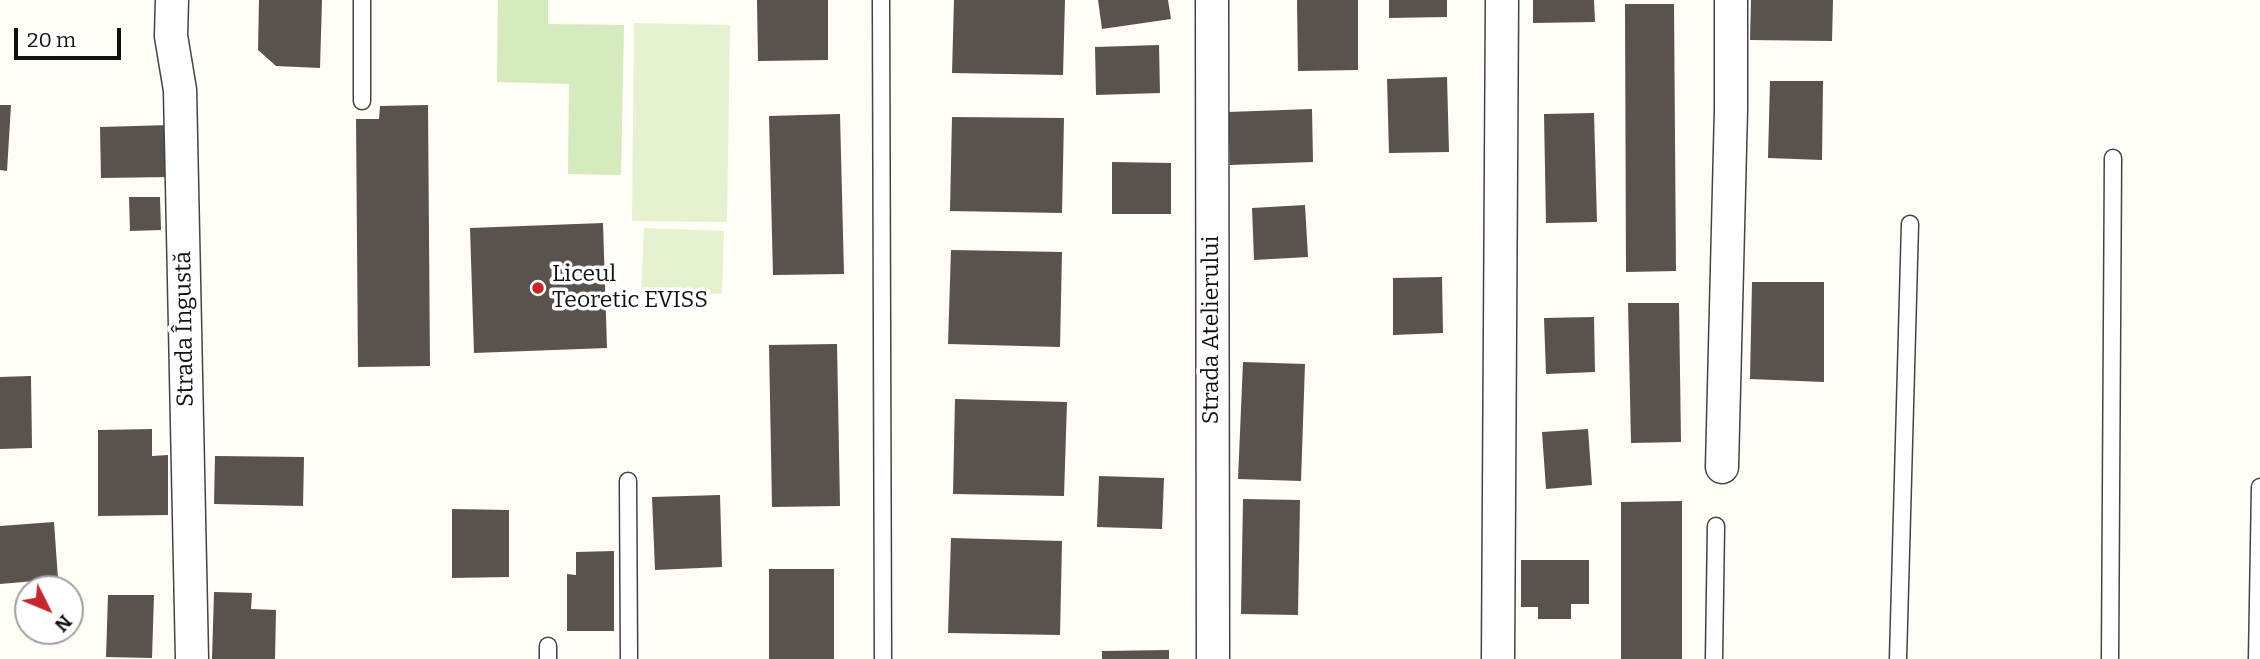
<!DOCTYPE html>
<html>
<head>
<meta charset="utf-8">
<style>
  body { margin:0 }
  #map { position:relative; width:2260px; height:659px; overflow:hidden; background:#fffdf5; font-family:Bitter,serif }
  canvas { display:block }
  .north { position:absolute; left:14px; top:575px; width:70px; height:70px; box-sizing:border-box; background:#fff; border:2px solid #a0a0a0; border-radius:50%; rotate:133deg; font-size:19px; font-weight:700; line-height:28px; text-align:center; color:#111 }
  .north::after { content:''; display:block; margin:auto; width:24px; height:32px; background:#c4262e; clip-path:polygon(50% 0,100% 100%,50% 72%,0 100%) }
  .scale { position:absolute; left:14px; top:28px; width:107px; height:32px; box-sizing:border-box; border:4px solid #111; border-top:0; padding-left:9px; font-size:21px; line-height:24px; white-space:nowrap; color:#111; -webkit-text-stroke:5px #fff; paint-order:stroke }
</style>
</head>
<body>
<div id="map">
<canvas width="2260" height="659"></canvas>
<div class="north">N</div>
<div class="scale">20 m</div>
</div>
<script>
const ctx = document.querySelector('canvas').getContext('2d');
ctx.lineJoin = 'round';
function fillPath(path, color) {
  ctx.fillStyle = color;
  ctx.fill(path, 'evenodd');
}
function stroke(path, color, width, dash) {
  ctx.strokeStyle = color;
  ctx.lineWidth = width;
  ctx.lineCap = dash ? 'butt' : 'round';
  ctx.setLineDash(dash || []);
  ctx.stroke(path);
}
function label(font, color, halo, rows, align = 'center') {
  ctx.font = font + ' Bitter,serif';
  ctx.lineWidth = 7;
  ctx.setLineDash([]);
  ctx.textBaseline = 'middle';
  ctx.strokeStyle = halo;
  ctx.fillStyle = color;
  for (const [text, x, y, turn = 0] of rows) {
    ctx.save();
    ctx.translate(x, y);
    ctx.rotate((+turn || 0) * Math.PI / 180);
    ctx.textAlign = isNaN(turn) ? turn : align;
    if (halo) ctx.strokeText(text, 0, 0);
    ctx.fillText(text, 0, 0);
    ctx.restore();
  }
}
fillPath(new Path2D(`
  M498 0H548V24L624 25 621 175 568 174 569 84 497 82Z`), '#d5ebbd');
fillPath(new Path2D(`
  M634 23 730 25 727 222 632 221Z
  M644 228 724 231 722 294 641 292Z`), '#e6f2cf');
fillPath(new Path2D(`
  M259 0H322L320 68 276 66 258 50Z
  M757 0H828V60L758 61Z
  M954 0H1065L1063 75 952 73Z
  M1098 0H1168L1171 19 1102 29Z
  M1297 0H1358V70L1298 71Z
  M1389 0H1447V17L1389 18Z
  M1533 0H1594L1595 22 1533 23Z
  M1751 0H1833L1832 41 1750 40Z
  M1625 4H1674L1676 271 1626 272Z
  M1159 45 1160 93 1096 95 1095 47Z
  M1447 77 1449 152 1389 153 1387 79Z
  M1770 81H1823L1822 160 1768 158Z
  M0 105H11L7 171 0 170Z
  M428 105 430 366 358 367 356 119H379L380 106Z
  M1312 109 1313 162 1230 165 1228 112Z
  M1594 113 1597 222 1546 223 1544 114Z
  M840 114 844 274 773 275 769 116Z
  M952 117 1064 118 1062 213 950 211Z
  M170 125 171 177 101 178 100 127Z
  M1112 162 1171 163V214H1112Z
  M129 197H160L161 230 130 231Z
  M1305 205 1308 257 1254 260 1252 208Z
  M603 223 607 348 474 353 470 228Z
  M951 250 1062 252 1060 347 948 344Z
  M1442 277 1443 333 1393 335V278Z
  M1752 282H1824V382L1750 379Z
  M1628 303H1679L1681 442 1631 443Z
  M1594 317 1595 372 1546 374 1544 318Z
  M837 344 840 506 772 507 769 345Z
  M1243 362 1305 364 1301 481 1238 479Z
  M31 376 32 448 0 449V377Z
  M955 399 1067 402 1064 496 953 494Z
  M152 429V456L168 455V515L98 516V430Z
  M1588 429 1592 485 1546 489 1542 432Z
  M215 456 304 457 303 506 214 504Z
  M1099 476 1164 478 1162 529 1097 527Z
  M720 495 722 567 655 570 652 497Z
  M1243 499 1300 500 1298 615 1241 614Z
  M1682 501V659H1621V502Z
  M452 509 509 510V577L452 578Z
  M54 522 58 579 0 584V526Z
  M951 538 1062 541 1060 635 948 633Z
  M614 551V631H567V574L576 575V552Z
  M1521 560H1589V604H1571V619H1538V607H1521Z
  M769 569H834V659H769Z
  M214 592 252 593 251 609 276 610 275 659H212Z
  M108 595H154L152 658 106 657Z
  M1169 650V659H1102V651Z`), '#5a524d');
const service = new Path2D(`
  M362 0V101
  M881 0 883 659
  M628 481 629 659
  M548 646V659
  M1714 659 1716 526
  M1898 659 1910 224
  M2110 659 2113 158
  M2257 659 2260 487`);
const minor = new Path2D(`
  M172 0 171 36 180 90 192 659
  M1212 0 1213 659
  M1722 467 1731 109V0
  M1498 659 1502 0`);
stroke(service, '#444', 19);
stroke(minor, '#444', 35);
stroke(service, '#fff', 16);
stroke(minor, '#fff', 32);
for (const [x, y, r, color] of [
  [538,288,7,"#c4262e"]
]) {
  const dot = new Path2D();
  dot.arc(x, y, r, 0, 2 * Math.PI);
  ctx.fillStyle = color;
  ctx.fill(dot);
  stroke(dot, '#fff', 2.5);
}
label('23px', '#111', '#fff', [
  ["Liceul",552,275],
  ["Teoretic EVISS",552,301]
], 'left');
label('23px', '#111', '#fff', [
  ["Strada Îngustă",185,329,-91],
  ["Strada Atelierului",1212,330,-90]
]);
</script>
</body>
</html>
